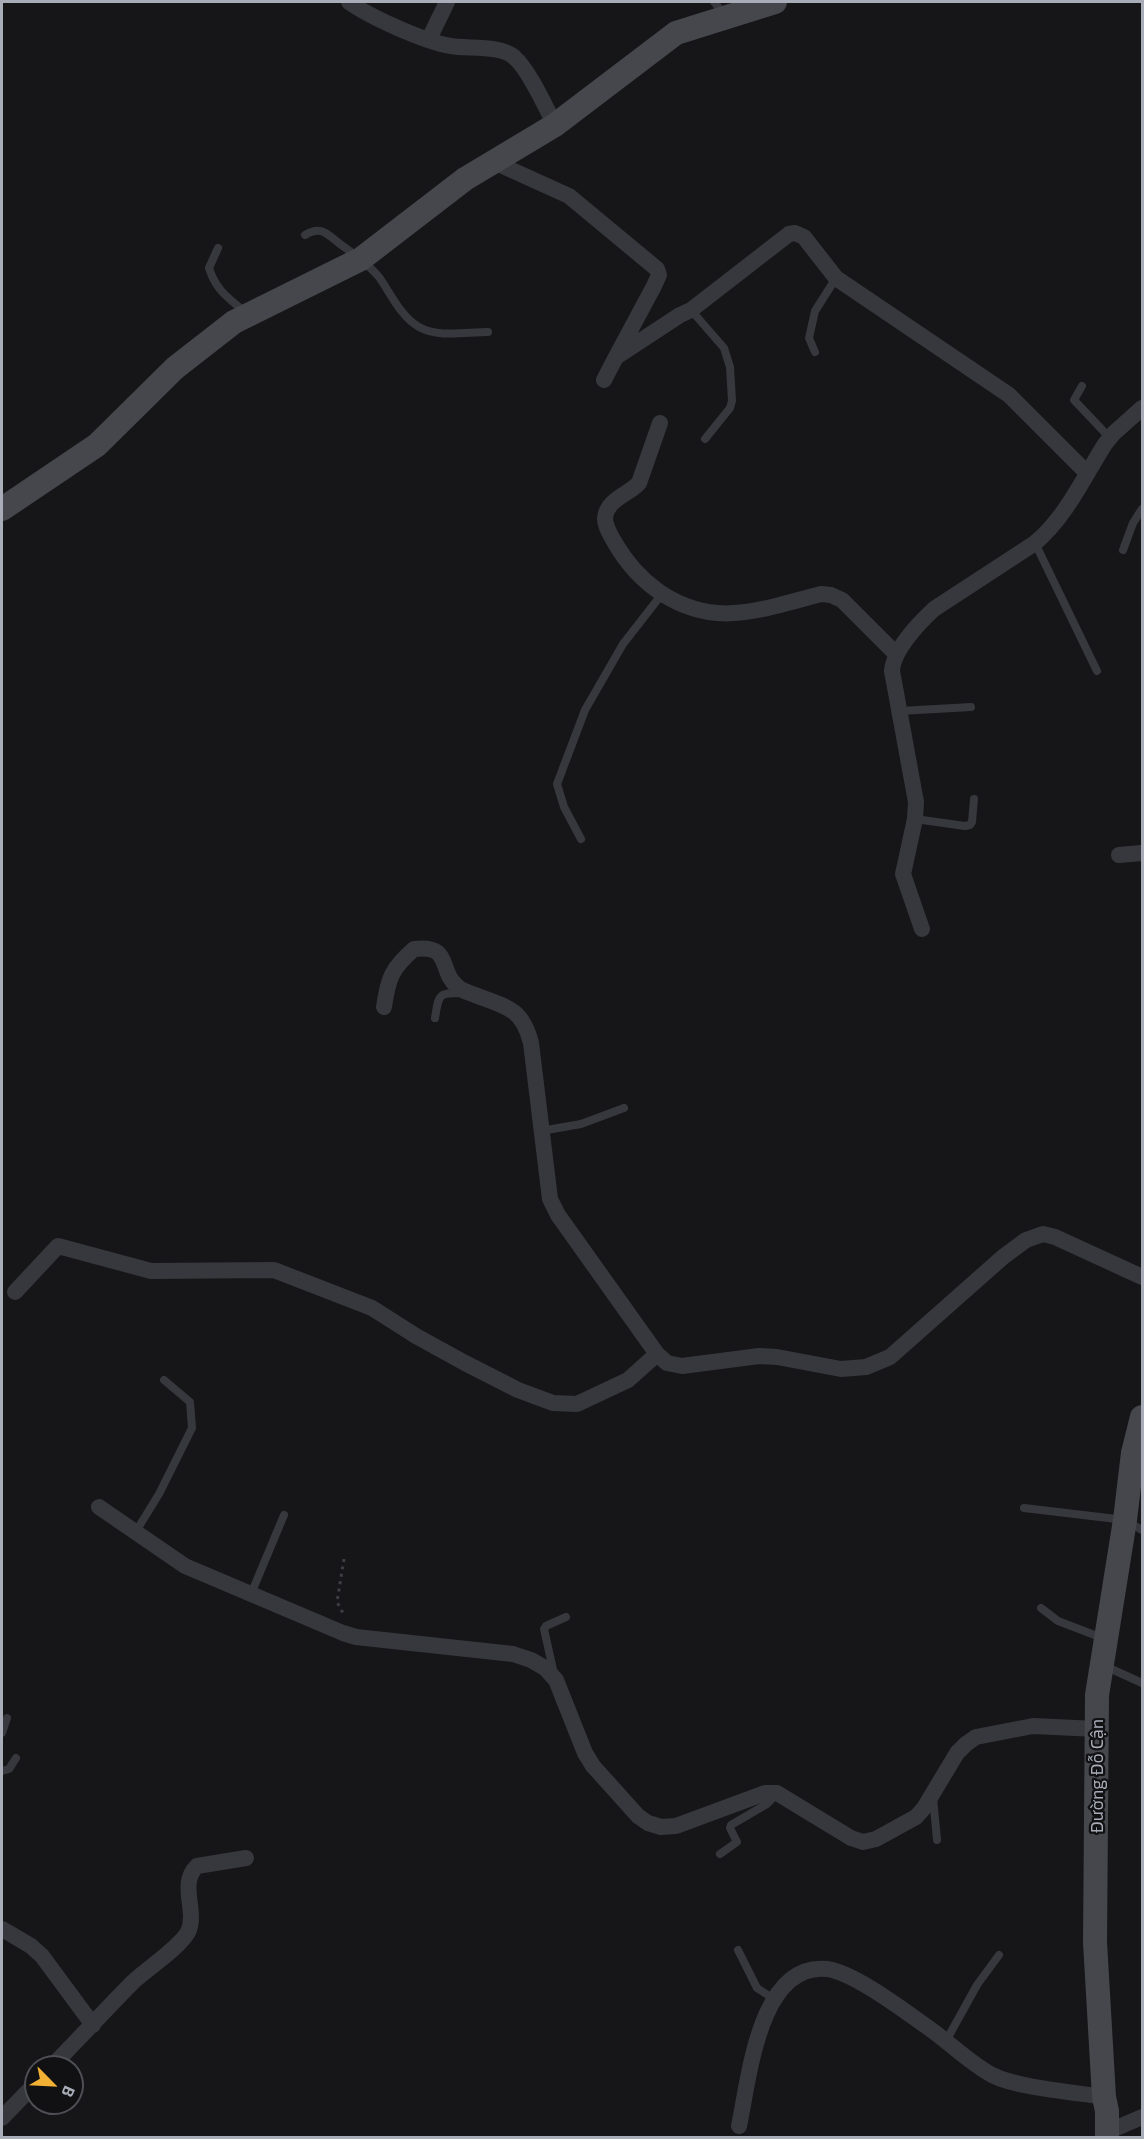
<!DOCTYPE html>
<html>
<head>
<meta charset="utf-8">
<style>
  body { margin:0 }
  #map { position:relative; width:1144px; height:2139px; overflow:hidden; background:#161618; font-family:"Exo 2",sans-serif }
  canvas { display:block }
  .frame { position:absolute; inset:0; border:3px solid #a8adb8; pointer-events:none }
  .north { position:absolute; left:24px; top:2055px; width:60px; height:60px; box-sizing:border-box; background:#111113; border:2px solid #4d4f55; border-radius:50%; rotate:114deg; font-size:16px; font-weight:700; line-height:24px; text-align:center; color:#a8adb8 }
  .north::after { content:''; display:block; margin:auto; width:21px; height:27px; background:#f2b134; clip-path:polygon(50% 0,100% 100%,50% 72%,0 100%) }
</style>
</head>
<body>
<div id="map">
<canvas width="1144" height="2139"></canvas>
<div class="frame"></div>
<div class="north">B</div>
</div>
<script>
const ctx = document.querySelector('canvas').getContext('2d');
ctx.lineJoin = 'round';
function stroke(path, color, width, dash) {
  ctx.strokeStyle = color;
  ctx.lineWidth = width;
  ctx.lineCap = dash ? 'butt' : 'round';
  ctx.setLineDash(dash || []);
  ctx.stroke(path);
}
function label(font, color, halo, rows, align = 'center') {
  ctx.font = font + ' "Exo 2",sans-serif';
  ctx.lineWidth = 4.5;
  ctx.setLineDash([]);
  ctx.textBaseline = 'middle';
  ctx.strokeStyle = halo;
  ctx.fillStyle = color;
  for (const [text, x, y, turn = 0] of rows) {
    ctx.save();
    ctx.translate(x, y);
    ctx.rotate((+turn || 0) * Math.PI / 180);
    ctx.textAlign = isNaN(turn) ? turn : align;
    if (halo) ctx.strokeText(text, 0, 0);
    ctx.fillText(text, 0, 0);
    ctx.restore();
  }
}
stroke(new Path2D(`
  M344 1559 337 1602 344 1615`), '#3d3f44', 3, [3, 4.5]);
stroke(new Path2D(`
  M714 2 725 15
  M305 235C321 225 327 234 340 244 354 254 368 264 379 277 391 294 401 317 419 327 438 338 466 332 488 332
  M218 248 209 268C216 290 227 297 245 312
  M691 310 724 348 730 367 732 401 730 408 705 439
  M815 352 809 338 815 311 836 278
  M1082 386 1074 400 1110 438
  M1035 543 1097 671
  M1123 550 1133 523 1142 509
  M900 711 971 707
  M915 819 965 826 970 825 972 822 974 799
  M581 839 564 807 557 784 585 710 623 644 662 594
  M435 1018C439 993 438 993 464 993
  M541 1131 581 1124 624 1108
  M1024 1508 1125 1520 1142 1530
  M135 1533 159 1494 192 1428 190 1402 164 1380
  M251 1594 284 1515
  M1041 1608 1058 1621 1105 1639
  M1105 1666 1142 1683
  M554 1674 544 1629 546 1626 566 1617
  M2 1733 7 1718
  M2 1771 9 1769 16 1758
  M933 1797 937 1840
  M720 1854 737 1842 730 1828 731 1825 767 1804 777 1794
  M738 1950 757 1988 774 1999
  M946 2041 977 1985 999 1955`), '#37383d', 8);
stroke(new Path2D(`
  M349 2C370 17 425 42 451 46 468 49 501 45 514 57 529 70 545 106 555 125
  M429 39 447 2
  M494 162 569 196 657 269 659 275 654 286 617 355
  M604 380 616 357 680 315 691 310 789 234 795 233 804 237 836 278 1009 395 1087 473
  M660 423 639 483C628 495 607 499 605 518 605 527 611 536 615 543 637 581 673 609 717 613 749 616 789 602 821 594L831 595 842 600 896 654
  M1119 855 1142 853
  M922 929 903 874 915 819 916 802 892 671C893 650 919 623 934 609L1035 543C1066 517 1084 477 1105 444L1114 433 1142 408
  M384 1007C388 978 392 968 414 949 453 944 438 972 458 987 462 991 470 993 475 995 507 1007 522 1008 531 1043L550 1199 558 1215 657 1354 667 1363 682 1366 759 1356 777 1357 841 1369 866 1367 890 1357 1003 1257 1026 1240 1043 1234 1055 1237 1142 1277
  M15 1292 58 1246 151 1271 274 1270 372 1308 416 1336 465 1363 518 1390 553 1403 577 1404 628 1380 657 1354
  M99 1507 185 1566 343 1633 356 1637 513 1654 531 1660 545 1668 556 1680 585 1753 593 1766 638 1816 648 1823 661 1827 676 1826 765 1793H777L851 1838 863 1842 876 1839 916 1817 924 1808 957 1753 966 1744 976 1737 1033 1726 1097 1729
  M2 1929 31 1946 42 1956 93 2025
  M51 2067C79 2039 106 2009 134 1981 148 1968 179 1948 188 1932 198 1911 178 1884 197 1866L246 1858
  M2 2118 36 2083
  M739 2126C749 2079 759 1962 827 1969 853 1972 903 2010 926 2026 948 2041 968 2062 992 2075 1018 2088 1073 2092 1104 2097
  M1107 2132 1142 2117`), '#37383d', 16);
stroke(new Path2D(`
  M2 509 97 445 175 368 234 322 361 259 465 179 555 125 676 33 775 2
  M1107 2138V2111L1104 2097 1095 1942 1097 1695 1125 1520 1133 1453 1142 1417`), '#45474d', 24);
label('18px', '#a8adb8', '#111113', [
  ["Đường Đỗ Cận",1097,1776,-90]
]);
</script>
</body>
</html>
